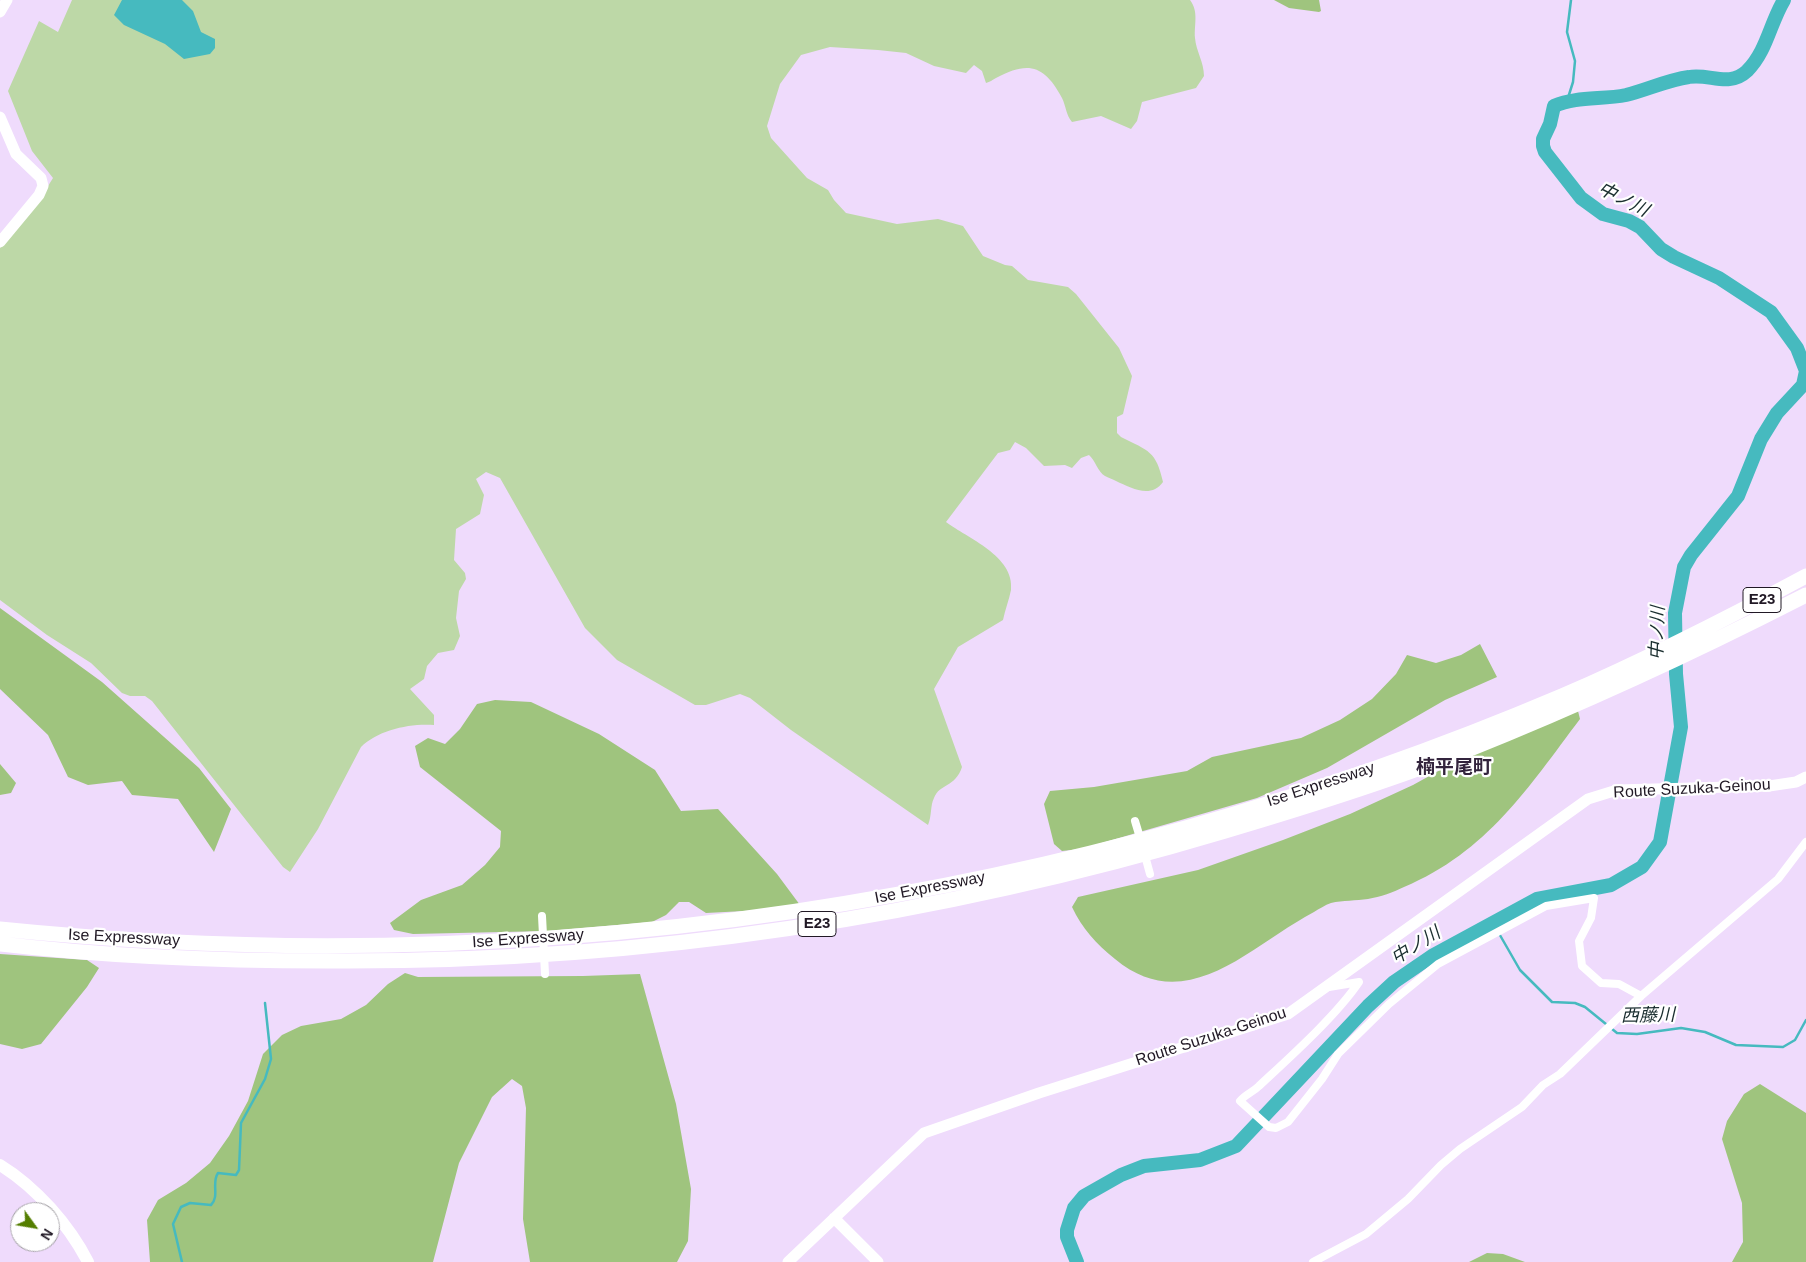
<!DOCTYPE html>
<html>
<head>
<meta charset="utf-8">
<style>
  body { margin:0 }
  #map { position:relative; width:1806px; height:1262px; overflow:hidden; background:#efdbfc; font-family:Helvetica,sans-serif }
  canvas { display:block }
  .north { position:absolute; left:10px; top:1202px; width:50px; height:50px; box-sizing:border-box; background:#fff; border:1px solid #a6a3a8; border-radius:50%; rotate:122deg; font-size:14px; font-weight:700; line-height:20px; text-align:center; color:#211925 }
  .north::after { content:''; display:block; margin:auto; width:18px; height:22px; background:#547e00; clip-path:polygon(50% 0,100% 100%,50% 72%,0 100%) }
</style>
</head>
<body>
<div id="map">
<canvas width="1806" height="1262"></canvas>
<div class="north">N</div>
</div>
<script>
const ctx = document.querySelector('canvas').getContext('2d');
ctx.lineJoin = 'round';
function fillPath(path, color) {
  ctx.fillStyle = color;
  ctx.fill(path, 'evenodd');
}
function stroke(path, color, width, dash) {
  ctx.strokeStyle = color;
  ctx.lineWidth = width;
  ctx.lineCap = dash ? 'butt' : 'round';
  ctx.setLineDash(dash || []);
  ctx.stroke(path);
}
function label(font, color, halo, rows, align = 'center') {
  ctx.font = font + ' Helvetica,"Noto Sans JP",sans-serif';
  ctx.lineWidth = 4.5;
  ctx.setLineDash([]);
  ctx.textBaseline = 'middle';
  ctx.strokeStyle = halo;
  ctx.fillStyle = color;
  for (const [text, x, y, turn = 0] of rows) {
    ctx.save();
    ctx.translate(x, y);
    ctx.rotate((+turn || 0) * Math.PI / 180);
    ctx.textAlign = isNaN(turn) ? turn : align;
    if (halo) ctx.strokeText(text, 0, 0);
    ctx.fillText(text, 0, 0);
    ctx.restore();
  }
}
fillPath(new Path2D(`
  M72 0H1190C1199 12 1194 24 1195 38 1196 51 1204 62 1204 76L1196 88 1142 102 1137 121 1131 129 1101 116 1072 122C1066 115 1066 106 1062 98 1045 66 1029 60 996 78 992 80 990 82 986 83L982 71 974 65 966 73 934 66 906 53 878 50 830 47 801 55 780 84 767 126 771 138 807 178 828 190 834 200 846 213 897 224 938 219 963 226 983 256 1005 265 1012 266 1028 280 1068 287 1076 294 1119 348 1132 376 1123 414 1117 417V433L1121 437C1149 451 1156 451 1163 482 1151 499 1131 488 1116 481 1113 479 1108 478 1105 476 1098 472 1095 460 1089 455L1081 458 1072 468 1065 465 1044 466 1026 448 1015 442 1010 450 998 453 946 522C967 538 1015 556 1011 590 1009 600 1005 610 1003 620L958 647 934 689 962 767C955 788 940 783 934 798 930 806 932 816 928 825L791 730 750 698 740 694 706 705H695L617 660 585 628 500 478 486 472 476 479 484 495 480 514 456 529 454 560 465 573 466 579 459 591 456 618 460 636 454 650 438 653 427 666 424 679 410 689 434 715V725C410 723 378 730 361 747L318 829 290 872 283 867 152 701 145 696H130L122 693 91 663 47 635 0 600V248C17 224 38 204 53 178L32 151 8 91 39 21 58 32Z`), '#bdd8a7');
fillPath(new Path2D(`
  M1274 0H1319L1321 11 1319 12 1289 8Z
  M0 608 102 682 199 768 231 809 214 852 178 799 132 795 122 781 88 785 68 777 48 735 0 689Z
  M1480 644 1497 677 1445 700 1327 768 1257 798 1081 849 1062 851 1054 844 1044 804 1050 791 1094 787 1187 771 1212 757 1301 738 1340 720 1372 699 1396 674 1407 655 1436 663 1461 655Z
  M495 700 531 702 599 734 655 770 681 811 718 809 777 874 800 905 763 910 706 913 689 902H679L666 915 652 922 548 931 413 934 394 930 390 923 421 900 462 885 485 865 500 847 501 831 420 767 415 746 428 738 445 744 460 729 477 704Z
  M1578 711 1580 719C1528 788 1487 852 1404 887 1394 892 1380 897 1368 899 1356 901 1343 900 1331 903 1325 905 1319 909 1314 912 1251 945 1187 1019 1115 959 1096 944 1082 928 1072 907L1078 897 1198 870 1283 840 1350 814 1413 785 1460 759Z
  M0 764 16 783 11 793 0 795Z
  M0 954 87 960 99 968 87 987 41 1044 22 1049 0 1044Z
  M405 973 418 977 583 976 640 974 676 1104 691 1189 688 1241 677 1262H530L523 1219 526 1108 522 1086 512 1079 492 1097 459 1163 433 1262H150L147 1220 158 1200 186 1183 210 1163 229 1136 248 1101 263 1054 282 1035 301 1026 341 1019 366 1005 388 984Z
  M1760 1084 1806 1113V1262H1732L1743 1242 1742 1203 1722 1139 1727 1121 1744 1094Z
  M1487 1253 1503 1254 1525 1262H1469Z`), '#9fc47e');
fillPath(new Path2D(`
  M122 0H182L193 11 201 32 215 39V48L210 54 184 59 165 44 124 25 114 15Z`), '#46babf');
stroke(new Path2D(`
  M1567 101 1573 82 1575 61 1567 32 1571 0
  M1493 923 1520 970 1552 1002 1575 1003 1585 1007 1617 1033 1637 1034 1681 1028 1705 1032 1736 1045 1783 1047 1795 1040 1806 1020
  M182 1262 173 1224 181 1207 190 1203 211 1205C220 1196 211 1183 218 1173L236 1175 239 1170 241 1123 265 1079 271 1059 265 1003`), '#46babf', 2.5);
stroke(new Path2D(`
  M1077 1262 1067 1237V1230L1074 1208 1084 1196 1121 1175 1144 1166 1200 1160 1236 1146 1368 1006 1394 982 1432 956 1537 899 1611 885 1642 867 1660 842 1681 727 1676 674 1675 613 1684 567 1691 555 1738 496 1761 439 1777 413 1803 385 1806 371 1797 348 1771 312 1719 278 1674 257 1661 249 1640 227 1629 221 1603 214 1581 198 1545 152 1543 146V139L1550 124 1554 106C1577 96 1602 100 1626 95 1647 90 1667 80 1689 77 1709 73 1729 88 1747 71 1767 51 1770 23 1784 0`), '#46babf', 14);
stroke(new Path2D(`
  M1135 821 1141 841
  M1144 852 1150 874
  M542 916 545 974
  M1329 987 1359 982C1336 1016 1289 1058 1259 1086 1253 1092 1246 1094 1240 1101L1269 1127 1276 1128 1288 1122 1322 1079 1338 1054 1389 1004 1438 964 1546 906 1594 898 1591 918 1579 941 1582 966 1601 983 1619 984 1641 996
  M1313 1262 1366 1234 1408 1199 1441 1165 1460 1149 1522 1107 1543 1085 1560 1074 1641 996 1778 879 1806 842`), '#fff', 8);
stroke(new Path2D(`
  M0 12 7 0
  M0 117 16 154 41 178 43 186 39 195 0 242
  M834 1218 878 1262
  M788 1262 924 1133 1039 1093 1288 1014 1588 799 1617 790 1769 786 1796 782 1806 777`), '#fff', 11);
stroke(new Path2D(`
  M0 1165C36 1187 69 1225 88 1262`), '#fff', 12);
stroke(new Path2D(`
  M0 929C531 983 1070 905 1562 696 1645 660 1726 619 1806 576
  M0 944C109 957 218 961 328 961 632 963 934 918 1225 831 1306 807 1387 782 1465 751 1582 704 1695 652 1806 595`), '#fff', 15);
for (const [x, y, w] of [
  [1762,600,38],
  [817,924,38]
]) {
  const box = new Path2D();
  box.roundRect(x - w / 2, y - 12.5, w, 25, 4);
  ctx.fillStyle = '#fff';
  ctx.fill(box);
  stroke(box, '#211925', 1);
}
label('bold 15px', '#211925', null, [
  ["E23",1762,600],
  ["E23",817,924]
]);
label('16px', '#211925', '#fff', [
  ["Ise Expressway",1321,785,-18],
  ["Route Suzuka-Geinou",1692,789,-3],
  ["Ise Expressway",930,888,-11],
  ["Ise Expressway",124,938,3],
  ["Ise Expressway",528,939,-4],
  ["Route Suzuka-Geinou",1211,1037,-18]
]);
label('italic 18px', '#192d2e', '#fff', [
  ["中ノ川",1623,200,27],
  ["中ノ川",1658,633,-88],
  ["中ノ川",1416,946,-32],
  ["西藤川",1648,1016,-1]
]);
label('bold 19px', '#33243d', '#fff', [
  ["楠平尾町",1454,768]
]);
</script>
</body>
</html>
